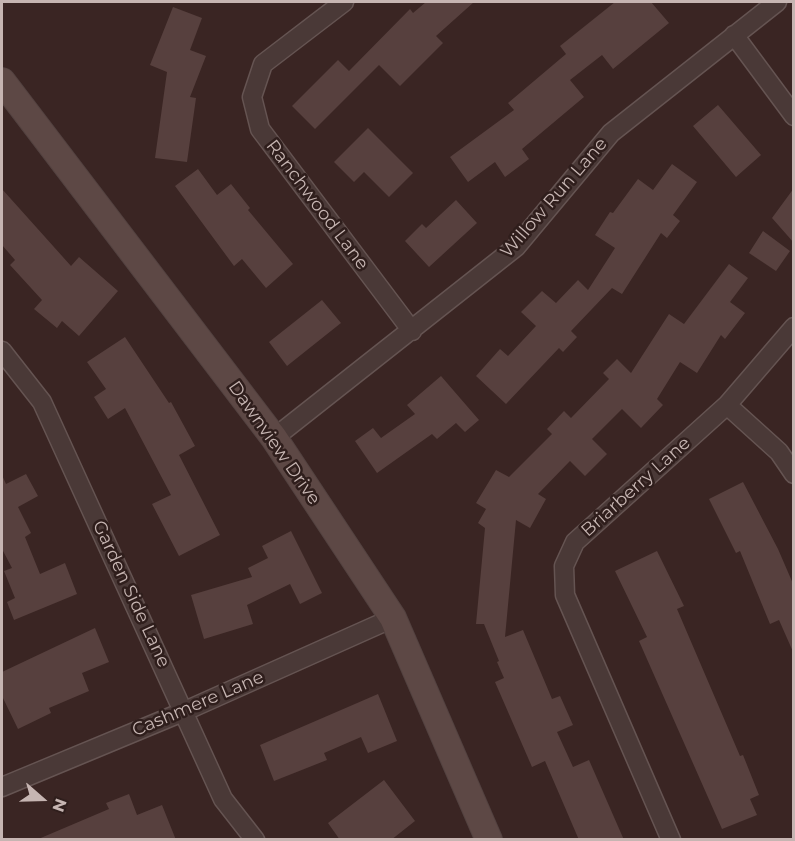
<!DOCTYPE html>
<html>
<head>
<meta charset="utf-8">
<style>
  body { margin:0 }
  #map { position:relative; width:795px; height:841px; overflow:hidden; background:#3a2523; font-family:Montserrat,sans-serif }
  canvas { display:block }
  .frame { position:absolute; inset:0; border:3px solid #c6b5b2; pointer-events:none }
  .north { position:absolute; left:12px; top:769px; width:60px; height:60px; -webkit-text-stroke:4px #2f1e1c; paint-order:stroke; rotate:110deg; font-size:16px; font-weight:700; line-height:24px; text-align:center; color:#c6b5b2 }
  .north::after { content:''; display:block; margin:auto; width:21px; height:27px; background:#c6b5b2; clip-path:polygon(50% 0,100% 100%,50% 72%,0 100%) }
</style>
</head>
<body>
<div id="map">
<canvas width="795" height="841"></canvas>
<div class="frame"></div>
<div class="north">N</div>
</div>
<script>
const ctx = document.querySelector('canvas').getContext('2d');
ctx.lineJoin = 'round';
function fillPath(path, color) {
  ctx.fillStyle = color;
  ctx.fill(path, 'evenodd');
}
function stroke(path, color, width, dash) {
  ctx.strokeStyle = color;
  ctx.lineWidth = width;
  ctx.lineCap = dash ? 'butt' : 'round';
  ctx.setLineDash(dash || []);
  ctx.stroke(path);
}
function label(font, color, halo, rows, align = 'center') {
  ctx.font = font + ' Montserrat,sans-serif';
  ctx.lineWidth = 5;
  ctx.setLineDash([]);
  ctx.textBaseline = 'middle';
  ctx.strokeStyle = halo;
  ctx.fillStyle = color;
  for (const [text, x, y, turn = 0] of rows) {
    ctx.save();
    ctx.translate(x, y);
    ctx.rotate((+turn || 0) * Math.PI / 180);
    ctx.textAlign = isNaN(turn) ? turn : align;
    if (halo) ctx.strokeText(text, 0, 0);
    ctx.fillText(text, 0, 0);
    ctx.restore();
  }
}
fillPath(new Path2D(`
  M426 2H474L436 36 443 43 400 86 379 65 315 129 292 106 338 60 349 71 410 9 413 13Z
  M615 2H651L669 23 613 69 602 55 570 80 584 97 522 149 529 159 505 177 495 162 468 182 450 157 514 110 508 103 566 54 560 46Z
  M173 7 202 18 190 50 206 56 190 97 196 98 187 162 155 158 167 72 150 65Z
  M718 105 761 155 736 177 693 126Z
  M368 128 413 173 389 197 364 172 354 182 334 162Z
  M672 164 697 182 673 215 680 221 667 238 661 233 622 294 612 288 571 331 577 337 563 352 559 348 506 404 476 376 500 349 508 356 536 326 521 312 542 291 556 303 578 280 588 290 615 248 595 235 610 212 613 213 638 179 653 190Z
  M198 169 217 195 231 184 250 208 248 210 293 264 266 288 242 259 234 266 175 186Z
  M794 188V243L772 218Z
  M2 189 71 266 79 257 118 291 79 336 62 321 57 328 34 309 42 300 10 265 15 260 2 245Z
  M456 200 477 223 429 267 405 241 422 224 426 228Z
  M763 231 790 251 776 271 749 253Z
  M729 264 748 278 730 302 745 313 725 339 721 335 697 373 680 362 657 399 663 405 641 428 622 409 592 439 607 454 585 476 570 461 538 494 546 499 530 528 516 520 505 637 523 630 552 699 560 696 573 725 557 732 573 767 589 760 624 840H579L545 761 532 767 495 682 504 678 497 662 499 661 484 624H476L485 528 478 523 486 509 476 503 496 470 509 477 552 434 547 429 564 411 571 418 609 379 603 373 617 359 631 373 669 314 684 324Z
  M322 300 341 323 287 366 269 342Z
  M125 337 169 403 171 402 195 446 179 455 220 535 179 556 152 504 171 495 125 408 108 419 94 397 106 389 87 362Z
  M441 376 479 420 465 432 456 423 437 439 432 434 377 473 355 441 373 428 381 438 415 414 407 405Z
  M26 474 38 496 18 507 31 533 25 537 40 574 65 563 77 594 14 620 7 602 15 598 4 571 12 568 2 549V475L6 484Z
  M743 482 778 549 794 586V654L779 620 770 624 740 551 736 553 709 499Z
  M291 531 322 593 300 604 290 584 247 605 253 624 204 639 191 595 252 577 248 568 268 558 262 546Z
  M657 551 684 606 677 609 740 756 743 755 759 795 750 799 757 815 722 829 639 641 647 637 615 571Z
  M95 628 109 662 82 673 89 691 49 708 51 713 18 729 2 696V672Z
  M378 694 397 741 368 753 361 737 324 753 327 760 274 781 260 745Z
  M384 780 415 821 391 840H340L328 823Z
  M129 794 137 815 162 805 176 840H36L109 809 106 803Z`), '#57403e');
const street = new Path2D(`
  M344 2 263 64 252 97 260 129 412 331
  M734 35 794 116
  M2 351 42 402 223 799 255 840
  M727 405 779 452 794 474
  M274 438 516 247 611 133 777 2
  M2 787 185 711 393 618
  M671 840 565 595 564 566 575 542 727 405 794 327`);
const secondary = new Path2D(`
  M2 81 274 438 393 618 489 840`);
stroke(street, '#655452', 21);
stroke(secondary, '#534240', 28);
stroke(street, '#4a3937', 18);
stroke(secondary, '#5d4845', 26);
label('18px', '#c6b5b2', '#2f1e1c', [
  ["Willow Run Lane",554,198,-49],
  ["Ranchwood Lane",317,205,53],
  ["Dawnview Drive",274,443,55],
  ["Briarberry Lane",636,487,-42],
  ["Garden Side Lane",131,594,65],
  ["Cashmere Lane",198,704,-23]
]);
</script>
</body>
</html>
